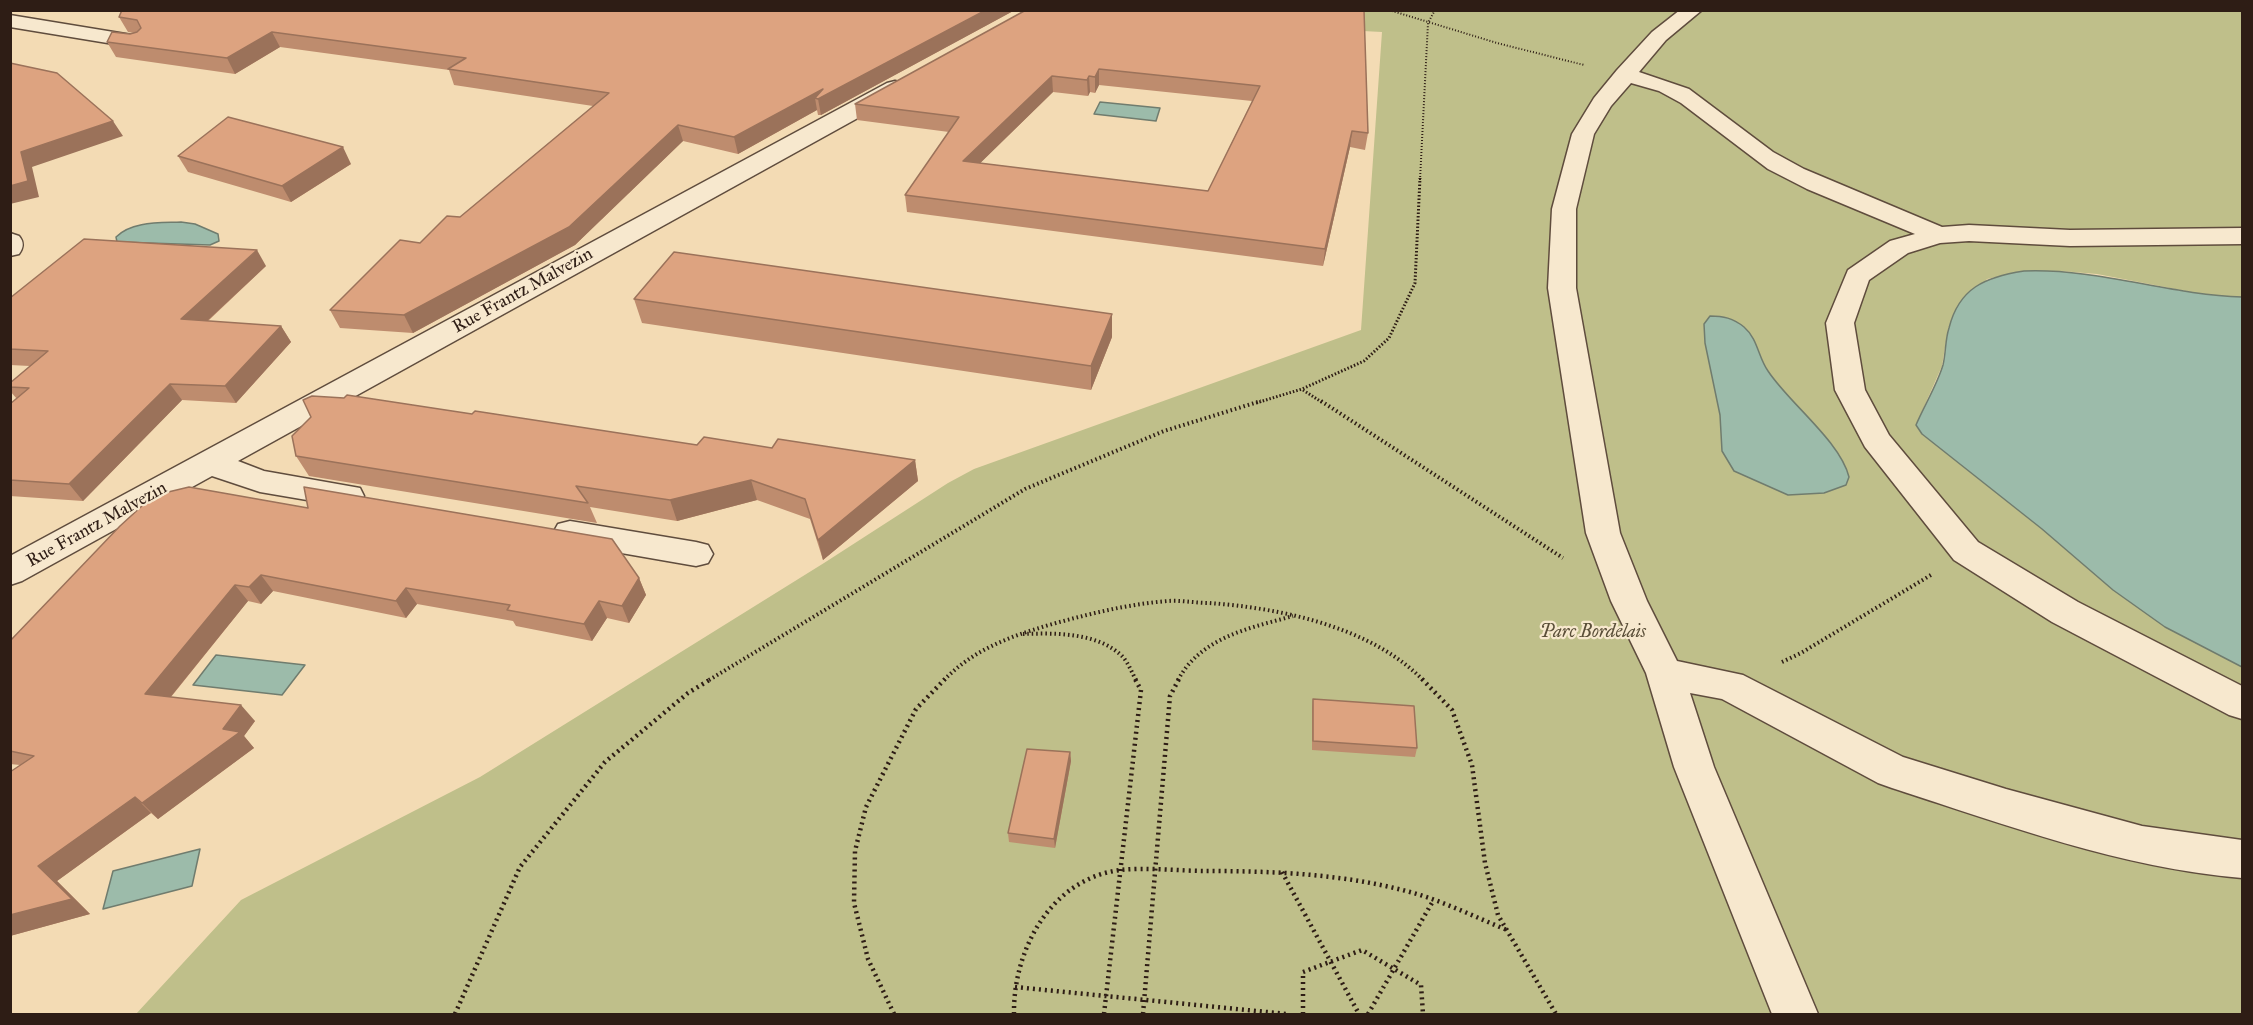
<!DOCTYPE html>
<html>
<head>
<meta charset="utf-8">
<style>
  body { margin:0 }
  #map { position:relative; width:2253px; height:1025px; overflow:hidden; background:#f3dbb4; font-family:"IM FELL Great Primer",serif }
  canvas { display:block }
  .frame { position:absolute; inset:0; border:12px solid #2e1d15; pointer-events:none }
</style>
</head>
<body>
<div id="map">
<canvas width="2253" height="1025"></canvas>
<div class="frame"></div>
</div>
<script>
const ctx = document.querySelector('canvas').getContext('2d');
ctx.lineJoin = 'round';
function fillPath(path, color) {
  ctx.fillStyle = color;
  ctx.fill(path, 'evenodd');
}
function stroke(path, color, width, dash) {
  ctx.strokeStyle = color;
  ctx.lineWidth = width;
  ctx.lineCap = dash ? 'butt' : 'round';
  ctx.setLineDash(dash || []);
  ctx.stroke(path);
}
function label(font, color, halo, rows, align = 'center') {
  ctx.font = font + ' "IM FELL Great Primer",serif';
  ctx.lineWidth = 4.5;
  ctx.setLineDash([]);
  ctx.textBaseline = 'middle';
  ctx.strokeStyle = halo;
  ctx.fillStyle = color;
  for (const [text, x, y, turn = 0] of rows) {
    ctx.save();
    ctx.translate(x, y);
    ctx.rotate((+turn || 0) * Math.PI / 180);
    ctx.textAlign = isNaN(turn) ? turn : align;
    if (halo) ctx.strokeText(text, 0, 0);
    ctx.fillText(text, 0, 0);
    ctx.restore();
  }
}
fillPath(new Path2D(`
  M1059 11H2242V297H2217L2097 274 2061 271H2024L1987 279 1948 329 1942 366 1916 425 1922 434 2042 529 2113 590 2166 627 2242 667V1014H136L241 900 480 777 824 563 948 483 974 469 1361 330 1382 32 1052 15Z`), '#bfbf8a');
const water = new Path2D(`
  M1100 102 1160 108 1156 121 1094 114Z
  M181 222 195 224 218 234 219 241 210 245 117 242 116 237C132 221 160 223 181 222Z
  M2024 271C2099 268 2169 295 2242 297V667L2165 627 2113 590 2042 529 1922 434 1916 425C1924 406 1937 385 1943 365 1946 353 1945 340 1949 328 1959 288 1985 277 2024 271Z
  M1710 316C1723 316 1733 318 1744 327 1758 339 1758 357 1768 371 1789 403 1840 441 1849 477L1846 485 1824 493 1788 495 1734 471 1722 451 1720 415 1705 343 1704 324Z
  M216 655 305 665 282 695 193 685Z
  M200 849 192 886 103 909 113 871Z`);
fillPath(water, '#9cbbaa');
stroke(water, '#707c6e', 1.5);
const minor = new Path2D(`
  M1680 10H1702L1666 40 1639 72 1689 89 1773 152 1804 169 1942 227 1969 225 2070 230 2242 228V244L2070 246 1969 241 1940 243 1908 253 1869 280 1854 323 1865 390 1889 435 1978 542 2078 602 2242 686V719L2229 715 2052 622 1954 560 1865 447 1835 390 1826 323 1848 270 1890 241 1915 234 1807 189 1768 169 1681 103 1659 91 1631 83 1611 106 1594 134 1576 209V288L1620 533 1647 601 1677 661 1743 675 1903 757 2006 789 2142 826 2242 840V878C2122 868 2006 825 1892 788L1878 783 1722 699 1690 693 1714 767 1818 1014H1772L1674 767 1646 673 1611 601 1586 533 1548 288 1552 209 1572 134 1594 98 1617 70 1652 32Z
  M10 15 138 36 145 38 148 42 145 46 138 48 10 27Z
  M895 81 903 83 906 88 903 93 238 461 264 471 360 488 364 496 360 504 348 507 260 492 212 476 22 581 10 585V556L887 83Z
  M10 233 19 236C24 242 24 247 19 254L10 256Z
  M570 521 696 542 708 545 713 554 708 563 696 566 558 542 553 533 558 524Z`);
stroke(minor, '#5f4c3d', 3);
stroke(new Path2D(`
  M1389 10 1497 43 1584 65
  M1420 180 1428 23 1435 10`), '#2e1d15', 2, [1, 2]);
stroke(new Path2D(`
  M1303 390 1323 403
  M1256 403 1302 389 1364 361 1389 338 1415 283 1420 178`), '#2e1d15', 3, [1.5, 2]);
stroke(new Path2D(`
  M1321 401 1563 558
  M1023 634C1055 633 1097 632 1122 656 1128 662 1132 673 1136 680
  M1782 662 1801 653 1931 575
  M709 680 1025 489 1164 431 1261 401
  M944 680C975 648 1014 635 1056 623 1093 613 1129 604 1168 601 1181 600 1195 603 1209 603 1281 608 1371 627 1423 680
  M1178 680C1201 637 1250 628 1293 616`), '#2e1d15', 4, [1.5, 3]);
stroke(new Path2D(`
  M1422 679 1452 710 1472 765 1485 863 1498 915 1556 1014
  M1282 872 1359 1014
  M1015 987 1287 1014
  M455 1014 520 867 605 762 688 693 711 679
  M894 1014 868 959 854 903 855 851 866 807 916 709 945 679
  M1014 1014C1013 951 1050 879 1120 870 1146 867 1180 871 1207 871 1275 871 1344 874 1410 892 1443 901 1475 917 1507 930
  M1104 1014 1141 690 1135 679
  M1143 1014 1170 696 1179 679
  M1303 1014V972L1362 950 1421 985 1423 1014
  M1368 1014 1433 901`), '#2e1d15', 4.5, [2, 4]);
fillPath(minor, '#f7e8ce');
fillPath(new Path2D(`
  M1015 10 821 115H818L817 110 738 154 683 141 575 245 413 333 340 328 330 310 420 243 460 217 593 106 454 85 449 70 280 47 235 74 116 57 107 42 134 33 128 32 119 17Z
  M1364 10 1368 133 1365 150 1350 147 1323 266 907 212 905 195 949 132 857 120 855 104ZM1099 85 1252 101 1208 191 980 163 1053 92 1088 96 1090 92 1095 93Z
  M178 156 351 164 291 202 188 172Z
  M266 266 208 321 281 326 291 342 236 403 182 400 83 501 10 496V404L17 399 10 391V383L30 366 10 365V298Z
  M634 299 1112 337 1091 390 642 323Z
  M472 414 697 445 772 448 915 460 918 481 823 560 810 519 757 500 677 521 590 507 597 523 309 476 296 456Z
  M120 526 639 578 646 595 629 623 607 618 592 641 516 626 513 621 417 604 406 618 273 591 261 604 248 601 171 697 255 721 244 736 254 748 158 819 151 813 57 881 90 914 10 936V772L20 765 10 764V641Z
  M1313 699 1417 748 1415 757 1312 750V708Z
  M1070 752 1071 761 1055 848 1009 842 1008 833Z`), '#be8c6e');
fillPath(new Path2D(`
  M986 10H1015L821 115 818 99 815 98 817 110 738 154 734 137 823 89Z
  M272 32 280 47 235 74 227 58Z
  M1099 69V85L1095 93V77Z
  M1052 76 1053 92 965 178 963 161Z
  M1089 76 1090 92 1088 96 1087 80Z
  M113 121 123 136 32 167 39 197 10 204V186L21 152Z
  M678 125 683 141 575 245 413 333 404 315Z
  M1352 131 1350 147 1323 266 1325 249Z
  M343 147 351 164 291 202 282 186Z
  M257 250 266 266 192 335 181 319Z
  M1112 314V337L1091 390V366Z
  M281 326 291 342 236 403 225 386Z
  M170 384 182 400 83 501 69 484Z
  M915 460 918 481 823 560 818 540Z
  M751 480 757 500 677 521 670 500Z
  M261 575 273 591 261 604 249 587Z
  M639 578 646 595 629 623 622 606Z
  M235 585 248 601 160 710 145 694Z
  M406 588 417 604 406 618 396 601Z
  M599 601 607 618 592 641 584 624Z
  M241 705 255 721 244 736 254 748 158 819 142 803 223 729Z
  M1070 752 1071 761 1055 848 1054 839Z
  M135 797 151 813 57 881 90 914 10 936V915L38 866Z`), '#9b725a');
const building = new Path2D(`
  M122 10H986L818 99 815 98 823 89 734 137 678 125 569 227 404 315 330 310 400 240 420 243 447 216 460 217 609 93 448 69 466 58 272 32 227 58 107 42 112 32 130 34 137 32 141 28 137 20 119 17Z
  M1026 10H1364L1368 133 1352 131 1325 249 905 195 959 117 855 104ZM1099 69 1260 86 1208 191 963 161 1052 76 1087 80 1089 76 1095 77Z
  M10 63 57 73 113 121 21 152 28 181 10 186Z
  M228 117 343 147 282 186 178 156Z
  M84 239 257 250 181 319 281 326 225 386 170 384 69 484 10 480V404L29 388 10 387V383L48 351 10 349V298Z
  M674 252 1112 314 1091 366 634 299Z
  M347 395 472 414 475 411 697 445 704 437 772 448 778 439 915 460 818 540 805 499 751 480 670 500 576 486 588 503 296 456 292 436 311 417 303 400 312 396 344 398Z
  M189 487 308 508 304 487 612 539 639 578 622 606 599 601 584 624 507 610 510 605 406 588 396 601 261 575 249 587 235 585 145 694 241 705 223 729 240 732 142 803 135 797 38 866 72 899 10 915V772L34 756 10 751V641L120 526 143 505 164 493Z
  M1313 699 1414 706 1417 748 1313 741Z
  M1027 749 1070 752 1054 839 1008 833Z`);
fillPath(building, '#dda380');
stroke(building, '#9b725a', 1.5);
label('18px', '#2e1d15', '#f7e8ce', [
  ["Rue Frantz Malvezin",523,291,-29],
  ["Rue Frantz Malvezin",97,525,-29]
]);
label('italic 18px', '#5a4e38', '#f7e8ce', [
  ["Parc Bordelais",1593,633]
]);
</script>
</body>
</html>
